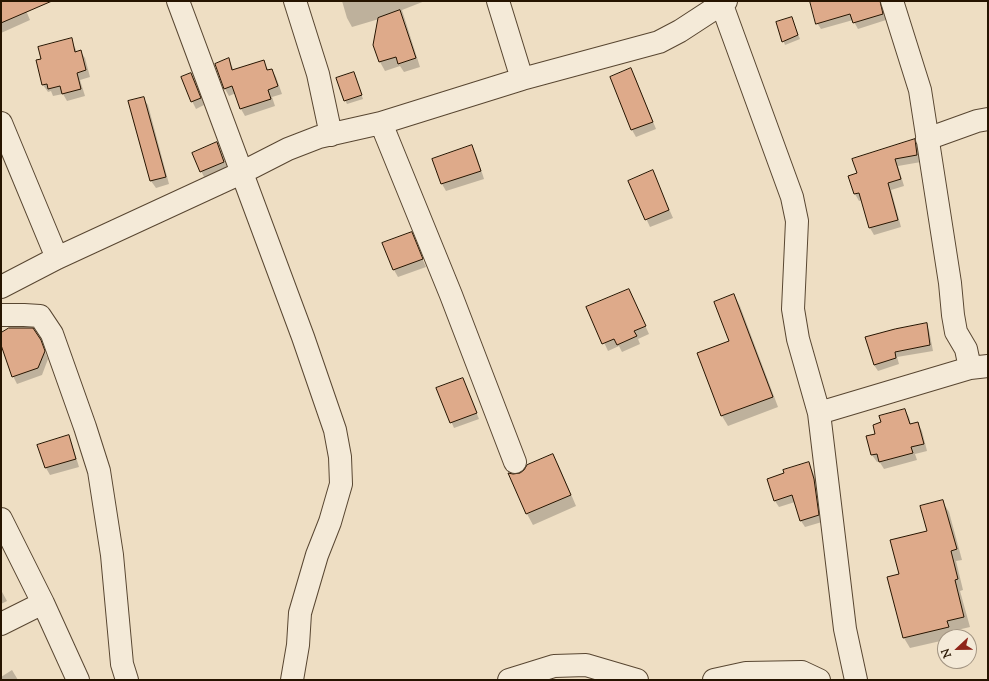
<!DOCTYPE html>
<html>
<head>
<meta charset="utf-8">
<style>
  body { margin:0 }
  #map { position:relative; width:989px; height:681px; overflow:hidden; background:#eedec3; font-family:"Sorts Mill Goudy",serif }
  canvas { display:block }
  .frame { position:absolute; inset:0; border:2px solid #261400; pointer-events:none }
  .north { position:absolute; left:937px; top:629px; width:40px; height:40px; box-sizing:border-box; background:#f4ead8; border:1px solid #a29482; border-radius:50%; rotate:248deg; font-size:11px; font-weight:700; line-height:16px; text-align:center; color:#261400 }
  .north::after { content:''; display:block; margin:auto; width:14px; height:18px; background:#8f2418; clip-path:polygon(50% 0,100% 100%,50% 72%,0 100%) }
</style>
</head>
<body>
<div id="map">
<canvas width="989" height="681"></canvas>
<div class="frame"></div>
<div class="north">N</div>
</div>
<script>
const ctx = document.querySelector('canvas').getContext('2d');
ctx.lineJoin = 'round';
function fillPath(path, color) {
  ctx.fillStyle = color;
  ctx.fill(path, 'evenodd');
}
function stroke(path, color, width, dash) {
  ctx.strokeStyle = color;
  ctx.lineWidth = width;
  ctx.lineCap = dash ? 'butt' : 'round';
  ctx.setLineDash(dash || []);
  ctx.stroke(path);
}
fillPath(new Path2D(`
  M1 1H22L30 20 1 33Z
  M342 1H425L402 10 420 67 404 72 400 66 385 71 380 62 374 45 379 19 352 27 347 18Z
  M811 1H884L883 11 886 20 858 29 853 20 821 29 817 23Z
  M793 21 800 39 785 45 777 23Z
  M71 39 77 52 80 51 85 58 90 77 80 80 85 96 67 101 63 94 53 96 51 91 48 92 43 85 42 59Z
  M229 59 234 71 263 61 269 71 272 70 276 77 282 94 272 97 275 106 245 116 241 109 236 93 229 96 225 89Z
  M631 70 635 77 656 129 636 137 632 130 611 78Z
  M191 74 195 81 204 105 196 109 192 101Z
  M355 77 363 99 347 104 345 100Z
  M143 98 148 105 169 184 156 188 151 181 130 102Z
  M914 140 918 147 921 162 898 166 904 186 891 190 901 227 874 235 870 228 862 200 859 201 855 194 849 177 858 174Z
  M217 144 228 169 205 179 193 154Z
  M471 147 476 154 484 179 446 191 442 184 434 159Z
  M656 179 673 218 650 227 629 181Z
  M411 233 426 267 398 277 394 270 384 243Z
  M629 290 649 334 638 339 640 344 622 352 619 346 608 351 588 308Z
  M734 295 740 306 778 407 728 426 722 416 730 342Z
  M926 324 929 330 933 351 897 357 899 364 878 371 874 365Z
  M1 334 40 340 48 359 42 375 17 384 13 376 1 342Z
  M463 379 479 419 454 428 437 389Z
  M905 410 909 417 911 425 918 423 922 431 927 451 915 454 917 460 884 469 879 461 877 462 872 455 876 435 883 423Z
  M68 437 72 444 79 467 50 475 46 468 39 446Z
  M553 455 559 466 576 506 533 525 527 514 510 475 520 474Z
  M808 463 812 470 818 486 822 522 805 527 801 521 795 502 779 507 775 501 768 480Z
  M942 501 949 512 962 560 956 561 963 590 960 591 970 627 953 631 954 637H945V640L910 648 904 638 889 577 900 575 928 532Z
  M1 590 7 601 1 604Z
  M12 670 18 680H1V677Z`), '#0003');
const building = new Path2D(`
  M1 1H52L1 23Z
  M810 1H880L883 14 853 23 850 14 816 24Z
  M400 10 416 58 398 64 396 57 379 62 373 45 378 18Z
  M792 17 798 35 782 42 776 22Z
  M72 38 75 52 81 50 86 70 77 73 81 89 62 94 60 86 48 89 47 84 42 85 36 60 41 59 38 47Z
  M229 58 232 70 264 60 267 70 272 69 278 86 268 90 271 99 240 109 232 86 224 89 215 64Z
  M631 68 653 122 631 130 610 77Z
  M354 72 362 95 344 101 336 78Z
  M191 73 201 98 191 102 181 77Z
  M144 97 166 177 150 181 128 101Z
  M915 139 917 155 895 159 901 179 888 183 898 220 869 228 859 193 854 194 848 176 857 173 852 159Z
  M217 142 224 162 200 172 192 153Z
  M472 145 481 171 441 184 432 159Z
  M653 170 669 210 645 220 628 181Z
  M412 232 423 259 393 270 382 243Z
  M629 289 646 326 634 331 637 336 617 345 614 339 602 344 586 307Z
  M734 294 773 397 721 416 697 353 729 341 714 302Z
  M927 323 930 345 895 352 896 358 874 365 865 337 895 329Z
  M9 328H33L41 340 45 351 38 368 12 377 1 345V333Z
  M463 378 477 413 450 423 436 388Z
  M905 409 910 424 918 422 924 444 911 447 913 453 879 462 877 454 871 455 866 436 875 434 873 425 881 422 879 416Z
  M69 435 76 459 45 468 37 445Z
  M553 454 571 495 526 514 508 473 513 474 520 473 524 470 527 465Z
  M809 462 814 479 819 515 800 521 792 495 774 501 767 479 784 473 783 470Z
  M943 500 957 549 951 551 958 579 955 580 964 617 947 621 949 627 903 638 887 577 899 574 890 540 927 531 920 506Z`);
fillPath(building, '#deaa8a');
stroke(building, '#261400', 1);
const minor = new Path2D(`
  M178 1 303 337 335 430 340 457 341 484 330 522 317 555 300 613 298 645 292 680
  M295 1 318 74 331 135
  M498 1 522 79
  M892 1 920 90 950 283 953 315 956 332 966 349 970 368
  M722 5 792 197 797 221 793 309 798 339 819 413 845 629 856 680
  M1 123 57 258
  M381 123 451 295 515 462
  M927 139 977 121 988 119
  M1 287 57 258 241 173 288 149 319 137 381 123 522 79 659 42 680 31 726 1
  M1 315H24L40 316 52 334 85 427 99 471 112 555 122 664 127 680
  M819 413 970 368 988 366
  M1 519 43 603
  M1 624 43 603 78 680
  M509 680 554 666 586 665 637 680
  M714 680 746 673 802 672 819 680`);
stroke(minor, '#584631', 24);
stroke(minor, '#f4ead8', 22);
</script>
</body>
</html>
